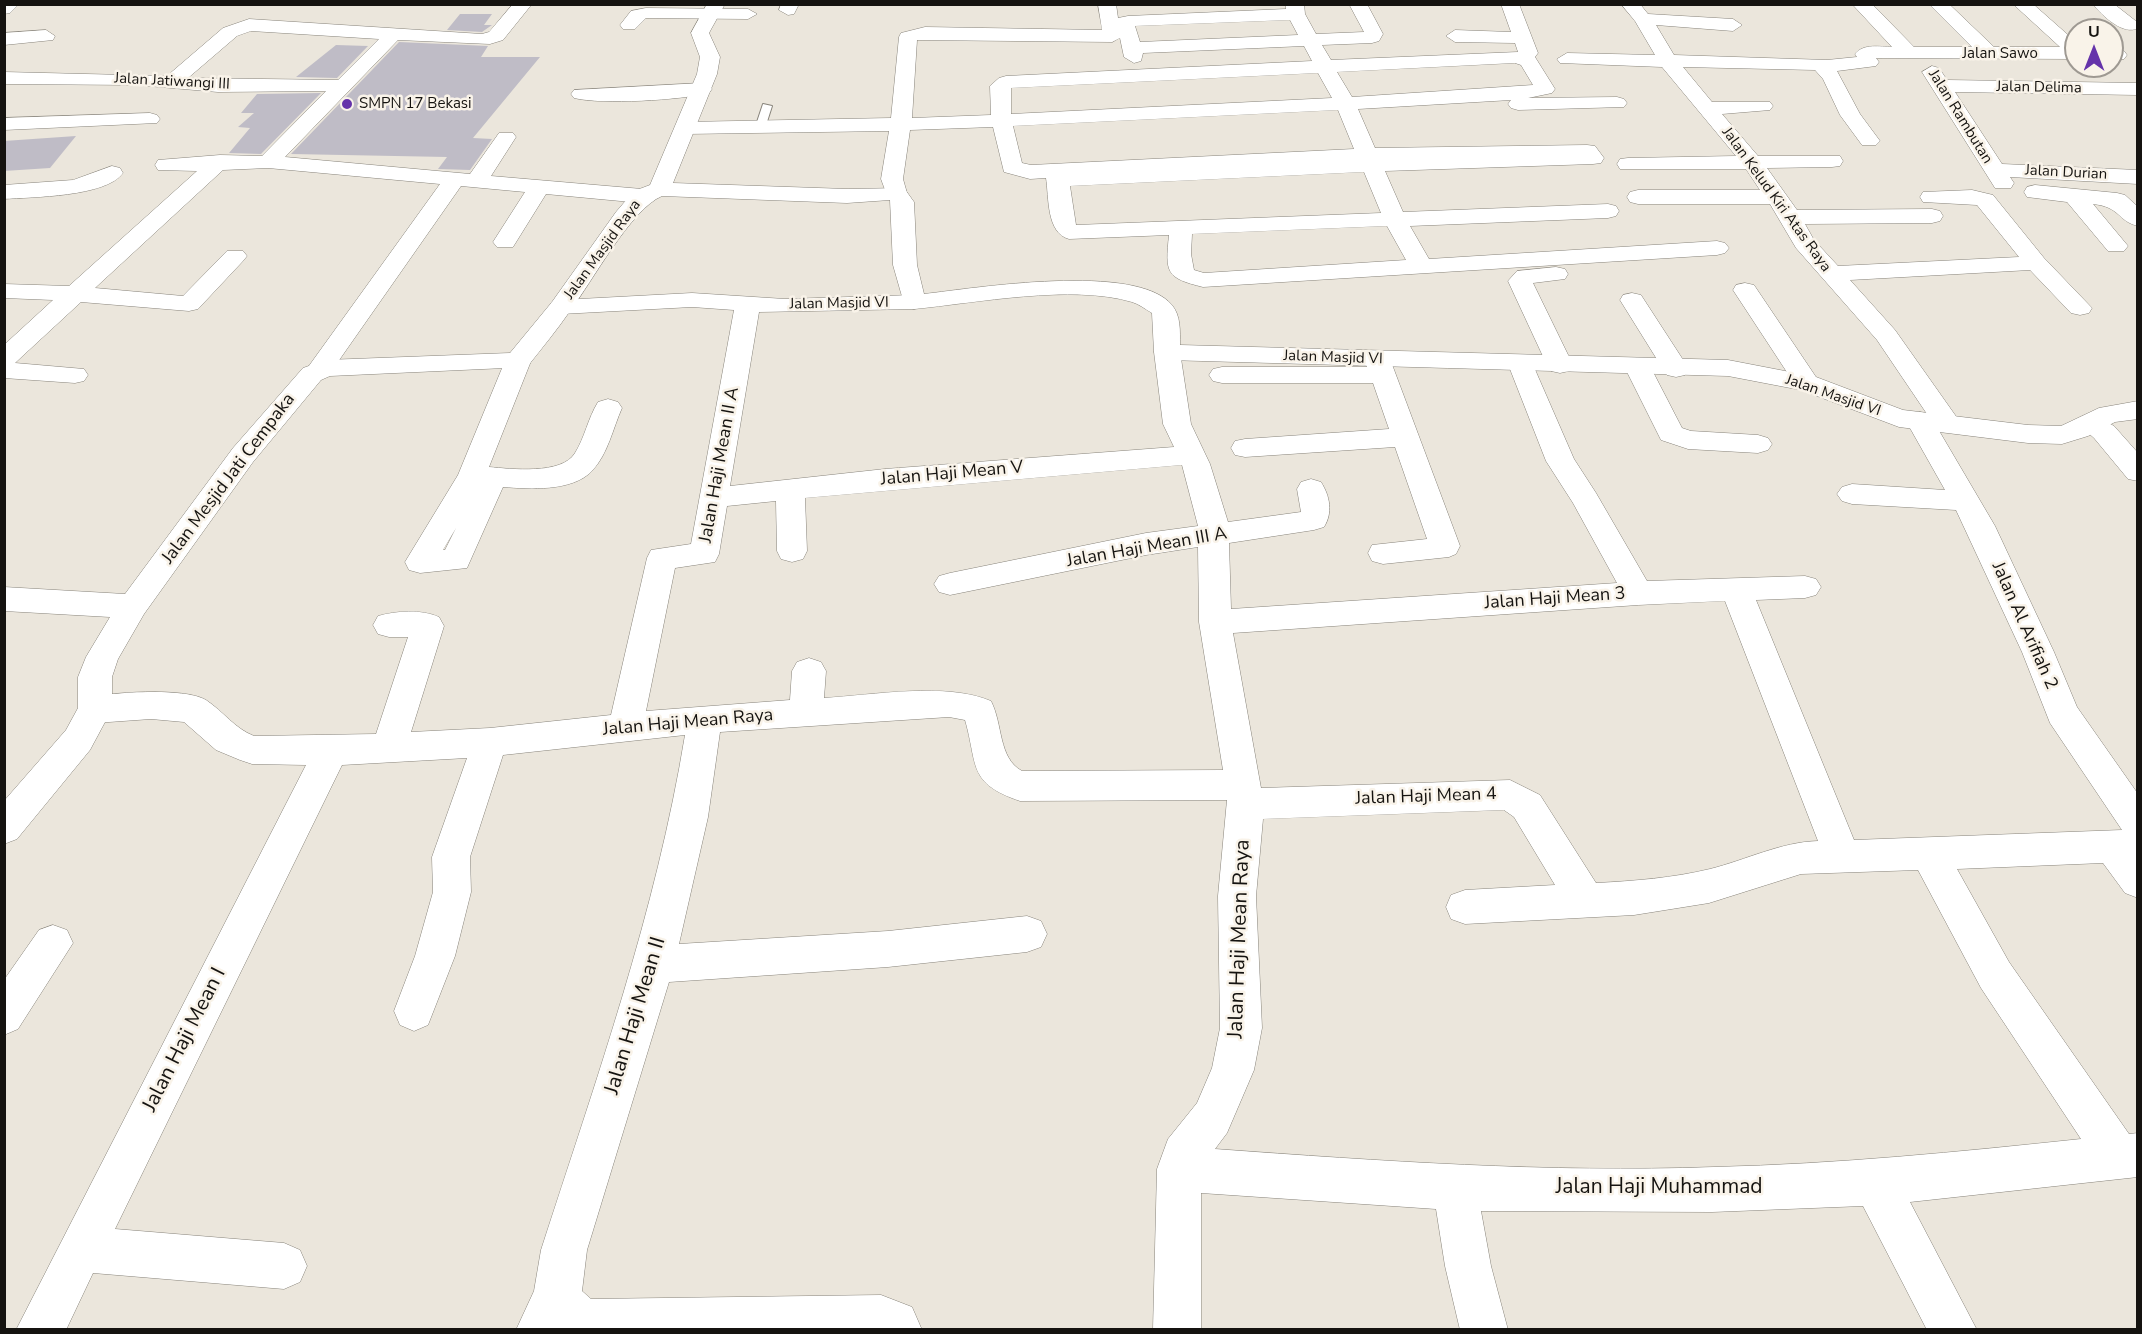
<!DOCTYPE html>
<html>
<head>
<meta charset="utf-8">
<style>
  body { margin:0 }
  #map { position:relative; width:2142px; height:1334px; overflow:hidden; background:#ebe6dc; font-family:"Nunito Sans",sans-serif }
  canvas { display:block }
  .frame { position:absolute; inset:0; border:6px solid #151310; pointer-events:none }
  .north { position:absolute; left:2064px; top:18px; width:60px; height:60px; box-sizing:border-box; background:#f9f3e9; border:2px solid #9e9992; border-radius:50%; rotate:0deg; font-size:16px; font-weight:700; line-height:24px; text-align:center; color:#151310 }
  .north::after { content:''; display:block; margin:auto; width:21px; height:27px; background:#6533aa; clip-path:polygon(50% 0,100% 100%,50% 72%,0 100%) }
</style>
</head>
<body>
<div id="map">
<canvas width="2142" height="1334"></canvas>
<div class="frame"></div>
<div class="north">U</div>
</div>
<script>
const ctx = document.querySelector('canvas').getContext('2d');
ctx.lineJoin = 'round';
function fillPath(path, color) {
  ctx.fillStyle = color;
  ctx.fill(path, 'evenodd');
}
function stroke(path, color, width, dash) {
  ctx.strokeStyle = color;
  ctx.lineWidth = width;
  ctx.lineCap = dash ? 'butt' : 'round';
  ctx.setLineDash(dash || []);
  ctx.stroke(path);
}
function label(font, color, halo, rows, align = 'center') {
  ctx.font = font + ' "Nunito Sans",sans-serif';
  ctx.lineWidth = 5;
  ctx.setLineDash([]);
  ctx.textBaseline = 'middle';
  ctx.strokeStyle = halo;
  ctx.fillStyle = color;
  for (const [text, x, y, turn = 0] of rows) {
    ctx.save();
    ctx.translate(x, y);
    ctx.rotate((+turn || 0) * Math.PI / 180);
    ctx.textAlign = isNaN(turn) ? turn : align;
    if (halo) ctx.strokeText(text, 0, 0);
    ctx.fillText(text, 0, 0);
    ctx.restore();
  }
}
fillPath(new Path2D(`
  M460 14H492L484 25H492L482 32 447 30Z
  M399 42 488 46 481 57H540L473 138 492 139 470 170 438 169 447 157 291 154Z
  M336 45 368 46 337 78 296 77Z
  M321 93 261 154 229 153 250 128 238 127 254 113H241L257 94Z
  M76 136 50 168 4 171V141Z`), '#bfbcc6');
const lane = new Path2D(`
  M763 104 772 106 765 128 760 131 755 128Z`);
const street = new Path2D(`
  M4 4H19L10 13 4 14Z
  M513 4H532L503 40 490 44 398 40 285 157 470 174 499 133H513L516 137 491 176 642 189 650 191 653 196 650 201 642 203 546 194 513 247H497L493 242 525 192 461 186 328 376 319 378 310 376 306 370 440 184 268 168 223 170 95 288 183 296 227 251H243L247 256 243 261 198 309 189 311 81 302 15 363 84 369 88 375 84 381 75 383 4 378V345L53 300 4 298V284L69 286 197 171 158 170 155 165 158 160 220 155 262 156 326 91 218 92 137 85 4 84V72L167 76 223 28 249 19 482 34 489 32ZM251 31 379 39 338 80 188 78 237 36Z
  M781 4H799L794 14 788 15 779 10Z
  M1098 4H1116L1118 18 1128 16 1286 9V4H1304L1305 14 1316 34 1364 32 1349 4H1367L1383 34 1379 41 1372 43 1322 45 1331 60 1518 52 1515 43 1455 42 1446 36 1455 30 1511 32 1501 4H1519L1538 53 1535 57 1555 89 1552 93 1528 98 1617 97 1624 99 1627 103 1624 107 1518 110 1511 108 1508 104 1511 100 1358 109 1375 148 1587 145 1595 146 1604 158 1601 163 1593 164 1385 171 1403 212 1608 204 1616 206 1619 211 1616 216 1608 218 1410 226 1429 259 1717 241 1725 243 1729 248 1725 253 1717 255 1203 287C1166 278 1165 273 1169 235L1069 239C1046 233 1049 197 1046 178L1030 179 1004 172 993 127 910 130 903 179 907 193 904 198H888L881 179 889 131 685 134 678 132 675 128 678 124 685 122 891 118 899 37 901 33 925 27 1102 30ZM1290 20 1298 35 1140 42 1135 26ZM1120 38 1124 57 1134 63 1141 61 1143 53 1304 46 1312 61 1006 76 999 78 990 86 991 115 912 118 917 40 1112 42ZM1515 63 1521 65 1533 85 1352 97 1337 72ZM1318 73 1332 98 1011 114V88ZM1338 110 1354 149 1031 165 1022 163 1013 126ZM1364 172 1381 213 1076 225 1070 186ZM1387 226 1406 260 1204 273 1194 270 1191 254 1192 234Z
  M1621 4H1640L1648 14 1733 19 1742 25 1733 31 1656 25 1674 55 1827 60 1857 57 1855 54C1864 43 1880 47 1892 47L1852 4H1872L1914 47H1972L1929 4H1949L1994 47H2060L2013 4H2033L2076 42V59L1876 58 1879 62 1876 66 1837 71 1860 114 1880 141 1876 145H1862L1840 115 1823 79 1815 70 1683 67 1712 102H1770L1773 106 1770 110 1722 114 1758 156H1840L1843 161 1840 166 1832 167 1767 168 1797 210 1932 209 1940 211 1943 216 1940 221 1932 223 1805 224 1814 240 1838 266 2019 257 1977 205 1923 202 1920 197 1923 192 1972 190 1993 195 2044 258 2092 308 2089 313 2080 315 2071 313 2030 270 1850 280 1895 330 1960 422 1956 428 1946 431 1938 429 1995 526 2054 652 2077 707 2138 794V898L2125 893 2103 863 1957 869 2009 962 2129 1134 2138 1133V1177L1910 1202 1977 1330H1927L1863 1206 1712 1212 1481 1211 1491 1266 1508 1330H1460L1445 1266 1436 1209 1201 1193V1330H1153L1157 1169 1168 1139 1197 1103 1212 1068 1220 1028 1218 896 1227 800 1020 801C967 783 978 765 965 720L949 717 720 732 708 817 679 944 888 931 1027 916 1041 921 1047 934 1041 947 1027 952 888 967 669 982 587 1250 582 1291 591 1299 881 1295 912 1307 922 1330H516L534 1291 541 1250C596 1080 656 912 685 735L503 755 470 857 471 892 455 956 428 1025 414 1031 400 1025 394 1011 415 956 433 892 432 857 467 758 342 765 115 1229 284 1243 300 1250 307 1266 300 1282 284 1289 93 1273 66 1330H16L306 765 252 764 240 760 216 750 184 722 151 719 95 723 83 719 78 709 83 699C107 692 185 687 206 700 224 712 234 728 254 736L376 734 408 637H389L378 634 373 625 378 616C396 611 421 609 439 617L444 626 411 732 490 728 611 715 647 558 651 550 691 544 734 310 692 307 561 314 552 312 549 307 552 302 561 300 692 293 785 299 914 295 923 297 926 302 923 307 914 309 759 312 730 486 885 469 1174 447 1163 424 1154 352 1158 346 1167 344 1176 346 1180 352 1191 424 1210 464 1228 522 1301 512 1297 489 1301 482 1311 479 1321 482C1330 496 1333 513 1324 527L1314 530 1229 543 1231 609 1617 583 1573 503 1546 461 1508 364 1512 358 1521 356 1530 358 1574 459 1596 493 1647 581 1805 576 1816 579 1821 587 1816 595 1805 598 1756 600 1854 840 2122 830 2050 723 2022 652 1956 510 1852 504 1842 501 1837 494 1842 487 1852 484 1945 490 1906 421 1910 415 1920 412 1927 414 1877 340 1796 248 1770 204H1638L1630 202 1627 197 1630 192 1638 190H1760L1746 169H1620L1617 164 1620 159 1628 158 1736 156 1662 67 1560 63 1557 59 1567 53 1655 55 1635 21ZM1182 465 1198 526 1146 533 950 573 939 576 934 584 939 592 950 595 1146 555 1198 547 1199 622 1223 770 1022 771C998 758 1003 724 991 701 946 682 874 695 824 698L826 671 821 662 809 658 797 662 792 671 790 700 646 711 675 568 715 562 719 554 727 506 776 501 777 551 781 559 792 562 803 559 807 551 805 498ZM1725 601 1818 841C1781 842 1746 860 1710 869 1673 878 1634 881 1596 883L1540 795 1510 780 1261 788 1233 633 1638 605ZM1504 810 1514 817 1555 885 1465 890 1451 895 1446 907 1451 919 1465 924 1634 915 1709 903 1801 874 1918 870 1981 988 2081 1139C1958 1152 1838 1164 1714 1167 1548 1173 1381 1161 1215 1149L1227 1133 1254 1070 1262 1028 1256 896 1263 819Z
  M2093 4H2114L2137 22 2138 28C2124 36 2102 16 2093 4Z
  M646 8 748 9 757 14 748 19 646 18 635 29H623L620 25 631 11Z
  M46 30 55 36 53 40 4 45V33Z
  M2112 48 2124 51 2127 55 2124 59 2112 60Z
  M1932 66 1939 68 1947 80 2138 83V95L1955 92 2002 164 2138 170V184L2010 177 2014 183 2011 188H1995L1922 72Z
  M702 83 709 85 712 89 709 93C681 100 602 105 574 98L571 94 574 90Z
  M150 113 157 115 160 119 157 123 4 130V118Z
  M112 166 120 168 123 173C106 197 32 197 4 199V185L73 180Z
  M2035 185 2117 193 2125 195 2138 207V226C2117 221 2121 207 2093 204L2128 246 2124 251H2108L2067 202 2027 197 2024 192 2027 187Z
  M1556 267 1565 269 1568 274 1565 279 1533 283 1573 365 1569 371 1560 373 1551 371 1547 365 1508 281 1517 271Z
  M1745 283 1754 285 1820 383 1816 389 1807 391 1798 389 1733 290 1736 285Z
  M1632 293 1641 295 1689 369 1685 375 1676 377 1667 375 1663 369 1620 300 1623 295Z
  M1377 351 1386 353 1390 359 1460 546 1456 554 1449 557 1383 564 1372 561 1368 553 1372 545 1427 539 1395 447 1245 457 1235 455 1231 448 1235 441 1245 439 1389 429 1373 383H1222L1213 381 1209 375 1213 369 1222 367H1367L1364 359 1368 353Z
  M518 353 527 355 531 361 489 467C511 469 562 475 575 453 585 437 588 418 598 402L608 399 618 402 622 408C613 428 608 454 592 471 572 492 529 489 503 487L467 568 420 573 409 570 405 562 458 475 505 361 509 355ZM456 528 445 550H443Z
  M1638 360 1647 362 1651 368 1682 428 1691 431 1758 435 1768 438 1772 444 1768 450 1758 453 1688 449 1661 440 1625 368 1629 362Z
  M2091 414 2114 426 2138 453V481L2128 479 2094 438 2077 423 2081 417Z
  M53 925 67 930 73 943 18 1029 4 1035V980L39 930Z`);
const secondary = new Path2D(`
  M707 4H725L709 33 720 57 717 74 673 183 847 189 904 188 914 202 917 265 924 294C976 288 1136 262 1172 305 1181 316 1180 331 1180 345L1728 360 1816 377 1903 410 2028 425 2061 426 2099 408 2138 401V419L2115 422 2088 436 2062 444 2028 443 1899 427 1801 390 1728 376 1167 360 1158 358 1154 352 1152 313C1145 309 1139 304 1132 302 1072 284 976 303 914 309L905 307 893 265 890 200 847 203 662 196C631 209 592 282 570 311 557 330 542 348 527 367L330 376 321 380 253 462 144 614 118 659 112 677V709L90 750 17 839 4 844V801L66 730 78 708V677L86 657 110 617 4 611V587L125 594 233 448 303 368 326 360 510 353 552 302 616 212 634 191 650 185 697 74 700 57 691 33Z`);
stroke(lane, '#87837a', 2);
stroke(street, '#87837a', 1);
stroke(secondary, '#87837a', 1);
fillPath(lane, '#fff');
fillPath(street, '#fff');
fillPath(secondary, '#fff');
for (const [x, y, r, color] of [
  [347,104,6,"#6533aa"]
]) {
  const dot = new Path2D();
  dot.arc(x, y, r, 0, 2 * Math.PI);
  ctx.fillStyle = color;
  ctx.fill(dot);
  stroke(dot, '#f9f3e9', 2);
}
label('15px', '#151310', '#f9f3e9', [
  ["Jalan Sawo",2000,54],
  ["Jalan Jatiwangi III",172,82,3],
  ["Jalan Delima",2039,88,1],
  ["Jalan Rambutan",1960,117,58],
  ["Jalan Durian",2066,173,3],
  ["Jalan Kelud Kiri Atas Raya",1776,200,54],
  ["Jalan Masjid Raya",603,250,-54],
  ["Jalan Masjid VI",839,304,-1],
  ["Jalan Masjid VI",1333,358,2],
  ["Jalan Masjid VI",1833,396,19]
]);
label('15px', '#151310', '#f9f3e9', [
  ["SMPN 17 Bekasi",359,104]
], 'left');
label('18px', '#151310', '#f9f3e9', [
  ["Jalan Haji Mean II A",720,465,-80],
  ["Jalan Haji Mean V",952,474,-5],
  ["Jalan Mesjid Jati Cempaka",229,479,-53],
  ["Jalan Haji Mean III A",1147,548,-10],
  ["Jalan Haji Mean 3",1555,599,-4],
  ["Jalan Al Arifiah 2",2024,626,66],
  ["Jalan Haji Mean Raya",688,723,-5],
  ["Jalan Haji Mean 4",1426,797,-2]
]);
label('21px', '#151310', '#f9f3e9', [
  ["Jalan Haji Mean Raya",1240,939,-88],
  ["Jalan Haji Mean II",636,1016,-73],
  ["Jalan Haji Mean I",185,1040,-63],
  ["Jalan Haji Muhammad",1659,1188]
]);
</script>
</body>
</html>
